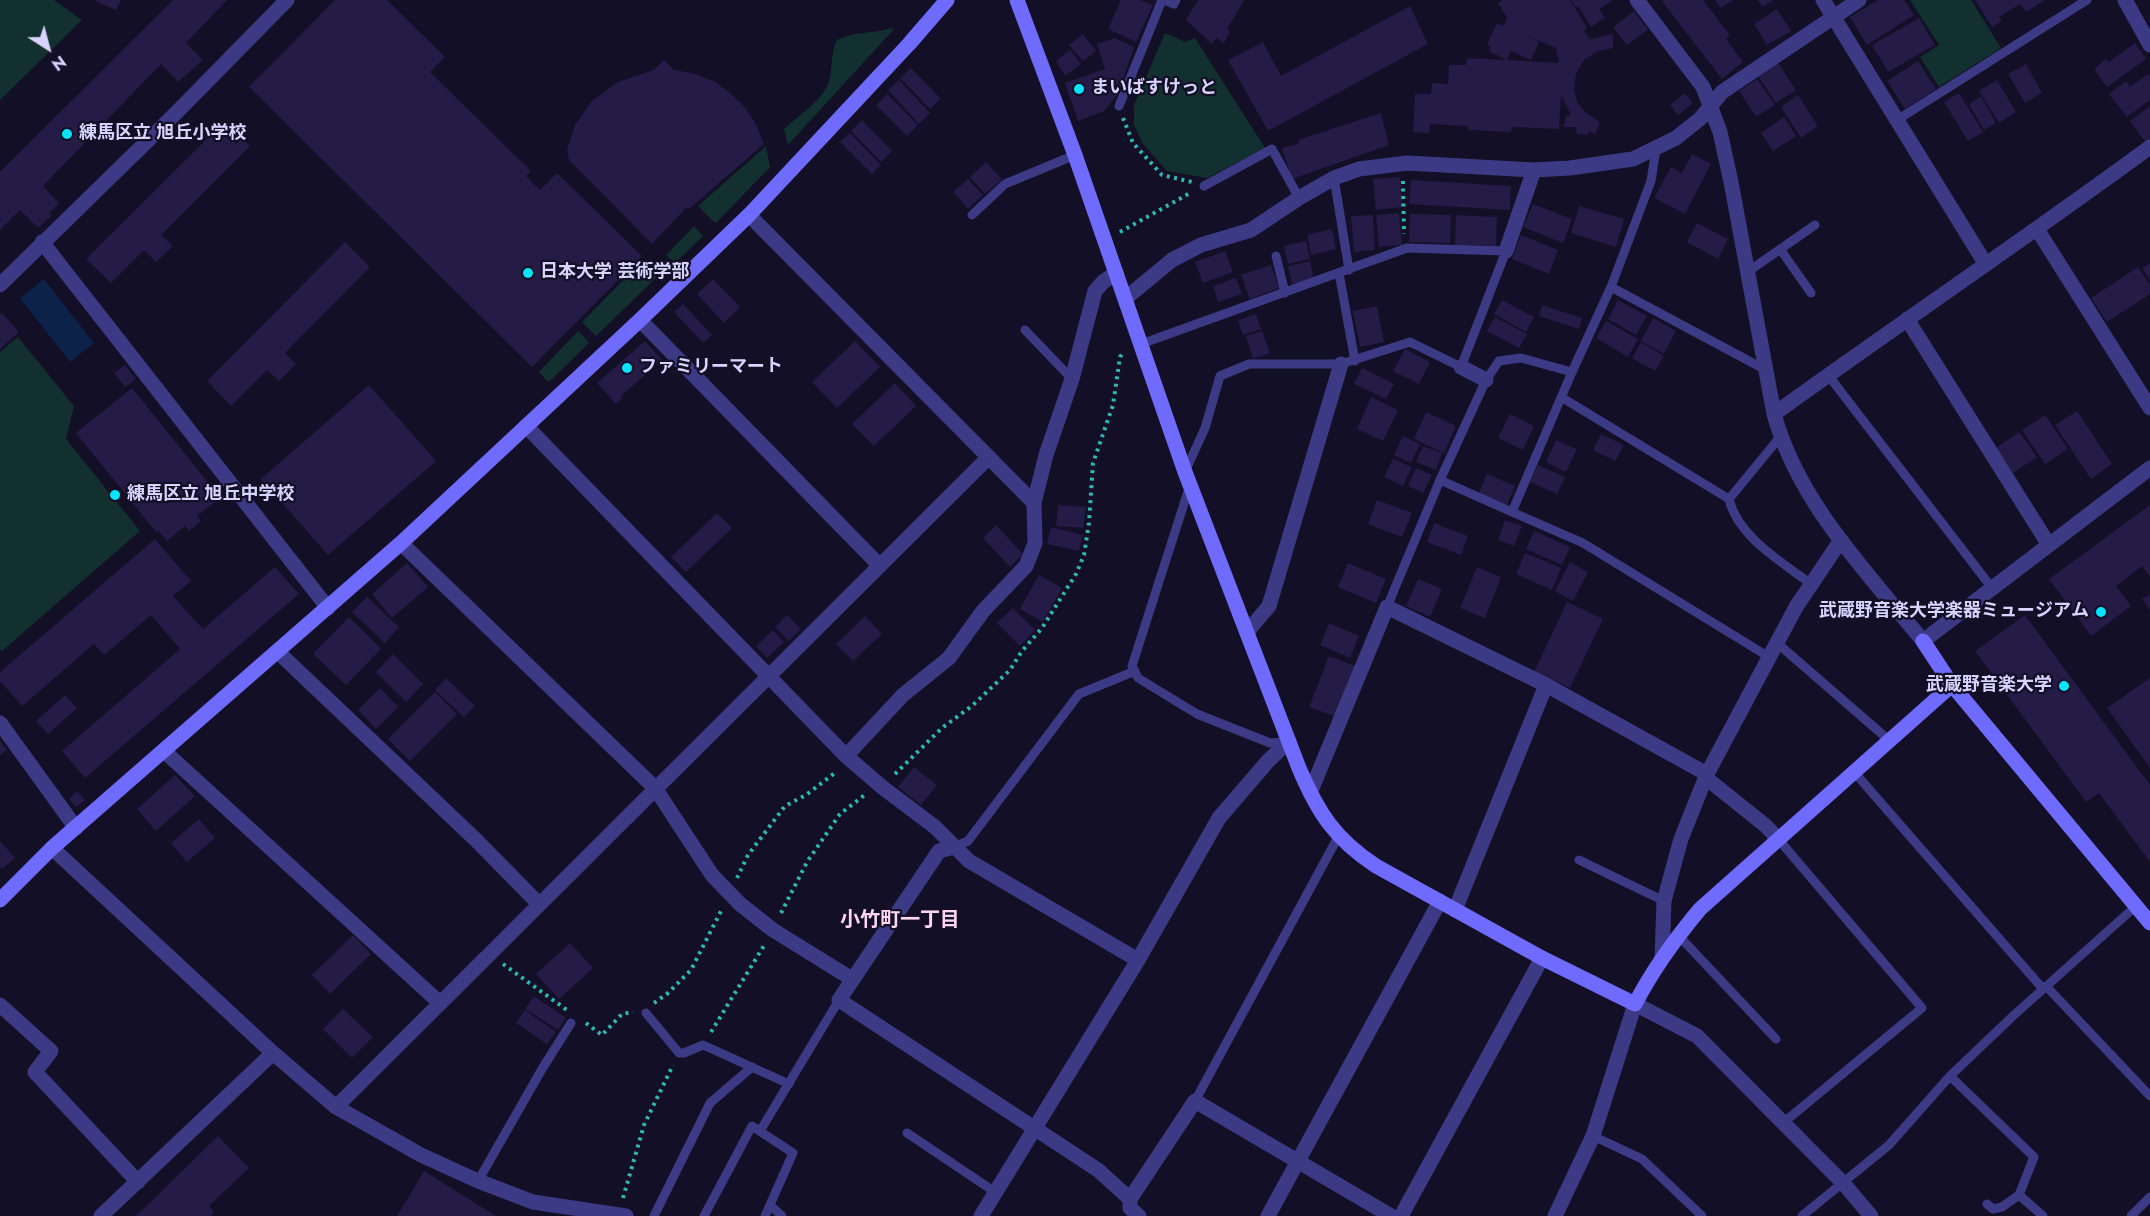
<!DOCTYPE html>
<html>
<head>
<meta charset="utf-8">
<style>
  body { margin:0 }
  #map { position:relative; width:2150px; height:1216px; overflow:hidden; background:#130f26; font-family:Jost,sans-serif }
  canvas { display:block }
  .north { position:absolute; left:18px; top:18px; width:60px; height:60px; -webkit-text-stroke:4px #130f26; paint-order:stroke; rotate:144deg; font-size:16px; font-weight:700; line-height:24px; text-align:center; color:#d9d4ff }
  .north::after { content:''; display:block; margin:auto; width:21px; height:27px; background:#d9d4ff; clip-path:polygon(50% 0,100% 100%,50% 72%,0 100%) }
</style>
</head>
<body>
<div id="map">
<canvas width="2150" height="1216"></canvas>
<div class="north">N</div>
</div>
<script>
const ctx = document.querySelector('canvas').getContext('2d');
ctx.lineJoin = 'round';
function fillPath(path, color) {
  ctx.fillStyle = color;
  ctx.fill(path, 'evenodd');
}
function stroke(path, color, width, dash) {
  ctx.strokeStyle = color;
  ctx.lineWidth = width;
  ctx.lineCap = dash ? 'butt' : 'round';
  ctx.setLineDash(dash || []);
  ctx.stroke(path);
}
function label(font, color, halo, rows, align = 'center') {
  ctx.font = font + ' Jost,"Noto Sans JP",sans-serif';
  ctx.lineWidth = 4.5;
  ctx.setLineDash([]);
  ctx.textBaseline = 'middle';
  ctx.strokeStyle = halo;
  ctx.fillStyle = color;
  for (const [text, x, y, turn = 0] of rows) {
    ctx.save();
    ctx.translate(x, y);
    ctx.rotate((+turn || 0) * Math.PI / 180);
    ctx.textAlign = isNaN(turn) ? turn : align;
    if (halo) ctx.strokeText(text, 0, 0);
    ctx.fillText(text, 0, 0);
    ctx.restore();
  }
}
fillPath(new Path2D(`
  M0 0H54L82 20 0 100Z
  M1910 0H1971L2001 48 1939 87 1920 57 1939 45Z
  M891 28 894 29 788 145 784 129C797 117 825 98 829 81 833 67 830 54 837 40 854 31 873 34 891 28Z
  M1165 33 1185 42 1195 38 1265 148 1207 178 1167 171 1143 144 1134 125V105Z
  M766 146 770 167 716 223 714 222 698 206Z
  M694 226 703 236 675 263 666 255Z
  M643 260 658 276 596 336 582 322Z
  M578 331 588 341V344L550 381H547L539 372Z
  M18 337 74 406 66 439 140 531 2 651 0 649V352Z`), '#12302f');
fillPath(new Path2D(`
  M44 279 94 343 70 362 20 298Z`), '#0c2248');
fillPath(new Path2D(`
  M93 0H121L116 10Z
  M173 0H227L186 43 203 60 178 82 161 64 43 186 59 203 49 213 51 216 38 228 20 210 0 230V172Z
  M335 0H387L445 57 430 72 531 171 526 176 540 190 557 173 642 256 532 367 249 87Z
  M1121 0H1140L1153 5 1136 42 1108 29Z
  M1198 0H1244L1227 29 1230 31 1224 43 1216 38 1212 44 1186 20Z
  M1503 0H1570L1587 28 1584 31 1590 39 1613 34V48L1596 52 1584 60 1576 74 1574 89 1577 102 1586 113 1600 122 1595 134 1588 131V135L1577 134 1576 127H1564L1566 116 1571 115 1561 95 1559 129 1512 127 1511 132 1468 130V126L1430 124 1429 133 1413 132 1415 94H1431L1432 83 1448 84 1449 65H1466L1467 58 1559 63 1556 48 1525 35 1539 42 1531 60 1511 51 1507 60 1489 51 1491 47 1487 45 1497 23 1504 26 1507 18 1498 3Z
  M1571 0H1613L1599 9 1605 18 1591 27 1578 6 1576 8Z
  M1664 0H1703L1730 35 1726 39 1743 62 1722 79 1662 1Z
  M1715 0H1734L1720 8Z
  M1758 0H1774L1762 7Z
  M1878 0H1904L1914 15 1867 45 1850 17Z
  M1975 0H2045L2026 12 2020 4 1999 17 2002 21 1992 27Z
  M1410 6 1428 44 1268 131 1228 60 1263 42 1281 76Z
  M1777 9 1791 31 1767 45 1754 24Z
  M1634 11 1648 30 1627 45 1613 27Z
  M1919 18 1935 45 1888 72 1872 45Z
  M1083 34 1096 51 1083 61 1069 45Z
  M1115 38 1134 47 1118 94 1104 111 1078 121 1065 83 1105 69 1097 44Z
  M2135 43 2146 59 2107 87 2094 69 2106 59 2109 62Z
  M1070 50 1081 64 1065 76 1056 61Z
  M664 60 674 70 692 73 715 82 730 93 743 105 755 122 764 144 689 209 687 207 652 244 569 160 567 150 575 125 592 101 618 82 654 70Z
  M1918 61 1936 89 1905 109 1887 81Z
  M1778 63 1796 90 1776 103 1758 76Z
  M2026 64 2042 93 2025 103 2008 74Z
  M911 68 941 99 930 109 900 78Z
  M2148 74 2150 76V100L2127 117 2109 94 2126 81 2130 87Z
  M1757 79 1775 105 1756 117 1739 91Z
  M899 80 930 113 919 124 888 90Z
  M1997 80 2016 112 1999 123 1979 91Z
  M1685 93 1693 103 1678 115 1670 105Z
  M1959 93 1983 132 1968 141 1944 102Z
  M887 94 918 125 907 136 876 105Z
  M1798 95 1818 126 1801 138 1781 107Z
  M1981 96 1996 123 1984 130 1969 104Z
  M2150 106V140L2146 143 2130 121Z
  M1381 113 1389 145 1292 179 1282 148 1298 144V140Z
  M1784 117 1796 136 1773 151 1761 133Z
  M862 120 892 151 881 162 851 131Z
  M225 121 250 146 161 235 173 246 156 262 144 250 111 283 86 259Z
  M850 133 881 165 872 174 840 142Z
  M1692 154 1711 164 1685 214 1654 198 1671 167 1682 173Z
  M986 162 1002 179 985 194 970 177Z
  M1400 177 1402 207 1376 210 1373 179Z
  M968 179 983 195 968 209 953 192Z
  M1411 180 1511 186 1510 210 1409 204Z
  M1533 204 1572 219 1563 243 1523 227Z
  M1579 206 1624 219 1616 247 1571 233Z
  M1399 213 1402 245 1379 247 1376 215Z
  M1410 214 1451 215 1450 243 1409 242Z
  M1373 215 1375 250 1354 252 1351 216Z
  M1456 215 1497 217 1496 246 1455 245Z
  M1697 223 1728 239 1718 259 1687 242Z
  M1332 229 1336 249 1311 255 1307 235Z
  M1521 235 1558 250 1549 274 1512 259Z
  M1306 241 1310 259 1288 264 1284 246Z
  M345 242 370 267 285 353 296 364 279 381 267 370 231 406 207 381Z
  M1225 251 1233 272 1203 283 1195 262Z
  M1310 261 1314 279 1292 284 1288 266Z
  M2150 263V280L2142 268Z
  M1271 265 1279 288 1250 299 1241 275Z
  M2138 267 2150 285V294L2107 322 2091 298Z
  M1236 278 1242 294 1218 302 1213 286Z
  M713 279 740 307 724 323 697 294Z
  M1502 300 1534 317 1526 332 1494 314Z
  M1618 300 1647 316 1636 335 1608 319Z
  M683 304 712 335 703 343 674 312Z
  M1542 305 1582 318 1579 329 1539 316Z
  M1377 306 1384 342 1360 347 1353 311Z
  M2 313 19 332 0 349V314Z
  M1256 314 1261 329 1243 335 1238 320Z
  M1495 317 1527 334 1519 348 1487 331Z
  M1653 318 1676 331 1664 354 1641 341Z
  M1606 321 1638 339 1628 357 1596 338Z
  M1262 331 1270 353 1253 359 1246 336Z
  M645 341 662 360 621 396 623 398 616 404 597 383Z
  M855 341 880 367 837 408 812 382Z
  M1641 342 1664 356 1655 371 1632 358Z
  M1405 349 1430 362 1419 384 1393 371Z
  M125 365 136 379 125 387 114 373Z
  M1362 368 1394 384 1386 399 1354 384Z
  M895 383 916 406 874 446 852 424Z
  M369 385 436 461 328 555 261 479Z
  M132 388 211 486 209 488 219 499 197 516 201 521 189 531 185 526 167 541 158 530 156 532 76 433Z
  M1371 397 1398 410 1383 441 1357 429Z
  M2077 411 2112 464 2091 479 2055 425Z
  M1426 412 1456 426 1444 453 1414 439Z
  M1510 414 1534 426 1523 450 1498 438Z
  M2045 415 2068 449 2045 464 2022 430Z
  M2019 432 2037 457 2013 473 1996 448Z
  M1601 434 1624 445 1615 461 1593 450Z
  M1403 436 1420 444 1411 463 1394 455Z
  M1556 440 1577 449 1566 472 1546 462Z
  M1423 446 1442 453 1436 470 1416 462Z
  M1393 459 1412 467 1403 486 1384 477Z
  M1538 465 1565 477 1557 494 1530 482Z
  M1416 468 1432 475 1423 493 1408 486Z
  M1487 474 1515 486 1507 505 1479 493Z
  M1377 500 1412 513 1402 537 1368 524Z
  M1058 505 1086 507 1083 528 1056 526Z
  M2150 505V577L2142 566 2116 586 2131 606 2091 636 2049 579Z
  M717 513 732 528 686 572 671 557Z
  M1505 520 1522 526 1514 546 1498 540Z
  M1434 523 1468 536 1461 555 1427 542Z
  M996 525 1023 554 1010 567 983 538Z
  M1051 527 1083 535 1079 551 1047 544Z
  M1534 531 1570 547 1562 565 1526 549Z
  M155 539 191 581 173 596 203 629 275 567 299 594 85 778 62 751 180 649 151 615 104 655 94 644 22 706 0 681V672Z
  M1525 553 1561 568 1552 590 1516 574Z
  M1570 562 1588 572 1573 601 1555 591Z
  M407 563 428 587 392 618 372 594Z
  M1348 563 1386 579 1376 603 1338 587Z
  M1477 567 1501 577 1485 618 1460 608Z
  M1039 575 1062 588 1043 622 1020 609Z
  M1418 579 1442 589 1430 617 1406 606Z
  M2150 594V610L2142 599Z
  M367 597 399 627 385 643 352 612Z
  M1567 602 1603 619 1570 688 1534 672Z
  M1013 608 1035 630 1020 646 997 623Z
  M787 615 801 629 789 641 775 627Z
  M2025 615 2150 785V862L2099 793 2086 802 1975 651Z
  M865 616 882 634 853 661 836 644Z
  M349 617 381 649 346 685 313 654Z
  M1329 623 1359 636 1350 658 1320 645Z
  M773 630 784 642 767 658 756 646Z
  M393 654 423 684 406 702 376 672Z
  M1329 656 1357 667 1337 717 1309 707Z
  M446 678 475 706 464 717 435 690Z
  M2150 678V768L2107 708Z
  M380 688 398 707 376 729 358 710Z
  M435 692 457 714 410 761 388 739Z
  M65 695 77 708 48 734 36 721Z
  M0 741 7 750 0 755Z
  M914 767 937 785 921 805 898 787Z
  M175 775 195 796 156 831 137 809Z
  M77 791 85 800 76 807 69 799Z
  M199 819 215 838 187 862 171 843Z
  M0 841 15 858 2 869 0 867Z
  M353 935 371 954 330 994 312 975Z
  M570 943 593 968 559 999 536 974Z
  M534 996 566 1018 558 1030 525 1009Z
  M343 1009 373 1037 352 1058 323 1029Z
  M525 1010 556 1032 547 1044 516 1023Z
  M218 1136 249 1168 209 1206 214 1212 211 1216H136Z
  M424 1171 496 1216H397Z`), '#241b47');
stroke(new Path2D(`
  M1123 118 1133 143 1162 175 1192 182
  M1403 181 1404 234
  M1120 232 1192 192
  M895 774 942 728 973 705 1010 670 1022 651 1042 628 1076 574 1084 555 1089 523 1093 463 1113 405 1120 357 1124 351
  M737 878 748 855 785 806 806 795 836 772
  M781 913 807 862 840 814 866 794
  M503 964 567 1010
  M654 1003 668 993 691 970 722 909
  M586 1023 602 1035 622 1014 633 1012
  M711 1032 765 944
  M623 1198 644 1125 673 1065`), '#2fb8b0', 4, [3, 4.5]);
stroke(new Path2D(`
  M1164 0 1174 4 1176 0
  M1119 106 1162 0
  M1897 120 2087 0
  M1656 149 1651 181 1611 287 1572 372 1512 512 1583 543 1769 657
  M1334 178 1349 270
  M1204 186 1272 149 1299 198
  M972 215 1005 184 1075 155
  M1780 249 1811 293
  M1276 256 1285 293
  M1339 273 1355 361
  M1746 273 1815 225
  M1611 287 1764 369
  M1025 330 1072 379
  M1141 344 1407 248 1506 251 1461 367 1410 342 1341 364H1249L1220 376 1205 428 1185 472
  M1828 375 1992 588
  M1561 397 1729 499 1780 437
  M1440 480 1512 512
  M1190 485 1132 666 1138 678 1197 714 1270 743 1286 742
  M1729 499C1738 537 1782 562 1811 584
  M1387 607 1440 480 1486 380 1499 361 1521 358 1572 372
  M1777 643 1890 741
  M1855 773 2043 989
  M1779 840 1922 1008 1783 1123
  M954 847 968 841 1079 694 1135 671
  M1579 860 1664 901
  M1678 935 1776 1039
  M2046 986 2150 1096
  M646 1013 679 1053H684L703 1045 789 1084
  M1950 1076 2034 1157 2019 1195 2043 1216
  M1195 1101 1338 837
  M760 1131 839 1000
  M907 1133 995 1192
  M1593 1136 1642 1159 1702 1216
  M478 1181 542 1069 571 1023
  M1987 1204 1993 1209 2002 1207 2019 1195
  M771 1206 782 1216
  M654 1216 710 1103 752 1067
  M704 1216 752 1126 793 1153 765 1216
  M1802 1216 1889 1145 1950 1076 2013 1016 2136 906
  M2131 1216 2150 1197`), '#3d3a85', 9);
stroke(new Path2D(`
  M1637 0 1703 87 1720 132 1731 182 1774 414C1798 502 1866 571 1923 641L2150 468
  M1823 0 1985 263
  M2125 0 2150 45
  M749 215 1034 503
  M2037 229 2150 408
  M42 242 328 608
  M1506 251 1534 170
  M0 285 177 112 287 0
  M1126 298 1172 260 1201 245 1251 230 1299 198 1334 178 1359 169 1407 163 1534 170 1570 168 1633 159 1676 138 1701 118 1722 92 1859 0
  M1907 319 2049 545
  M640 320 880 566
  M1461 367 1486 380
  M1774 414C1899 324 2026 238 2150 147
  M526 426 846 756 882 787 935 827 969 861 1138 960
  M401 543 655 788 712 875 740 904 773 930 852 979
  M1247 632 1269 606 1341 364
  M278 652 476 840 539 904
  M0 723 76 828
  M164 751 440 1003
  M846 756 903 695 949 658 983 611 1026 566 1035 543 1034 503 1046 455 1072 379 1095 291 1103 282 1116 273
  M1706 778 1766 826 1779 840
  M1310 793 1387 607 1546 685 1707 774
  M954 847 939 851 839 1000 1098 1170 1130 1199V1208L1139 1216
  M52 848 273 1053 336 1107 421 1155 478 1181 533 1202 626 1216
  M1455 910 1546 685
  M1662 958 1664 901 1681 839 1707 774 1796 607 1841 540
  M0 1005 51 1051 35 1072 138 1182
  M336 1107 989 457
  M1130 1199 1195 1101 1391 1216
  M101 1216 273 1053
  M981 1216 1138 960 1219 818 1268 761 1289 741
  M1268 1216 1440 901
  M1401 1216 1542 958
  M1555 1216 1593 1136 1635 1004 1697 1036 1844 1184 1871 1216`), '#3d3a85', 15);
stroke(new Path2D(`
  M1017 0 1075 155 1185 472 1299 768C1318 813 1335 839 1376 866L1542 958 1635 1004C1653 969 1675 939 1700 909L1952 685
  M1923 641 1952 685 2150 923
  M0 900 52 848 401 543 640 320 749 215 909 44 947 0`), '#6f6bff', 15);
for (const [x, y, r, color] of [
  [1079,89,6,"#00e5ff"],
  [67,134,6,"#00e5ff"],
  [528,273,6,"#00e5ff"],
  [627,368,6,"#00e5ff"],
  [115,495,6,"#00e5ff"],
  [2101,612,6,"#00e5ff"],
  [2064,686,6,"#00e5ff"]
]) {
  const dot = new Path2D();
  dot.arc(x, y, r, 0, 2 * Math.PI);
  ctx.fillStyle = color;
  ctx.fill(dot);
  stroke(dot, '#130f26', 2);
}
label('bold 18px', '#d9d4ff', '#130f26', [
  ["まいばすけっと",1091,89],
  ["練馬区立 旭丘小学校",79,134],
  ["日本大学 芸術学部",540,273],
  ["ファミリーマート",639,368],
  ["練馬区立 旭丘中学校",127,495],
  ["武蔵野音楽大学楽器ミュージアム",2089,612,"right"],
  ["武蔵野音楽大学",2052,686,"right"]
], 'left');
label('bold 20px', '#ffd6f0', '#130f26', [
  ["小竹町一丁目",900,921]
]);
</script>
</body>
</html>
